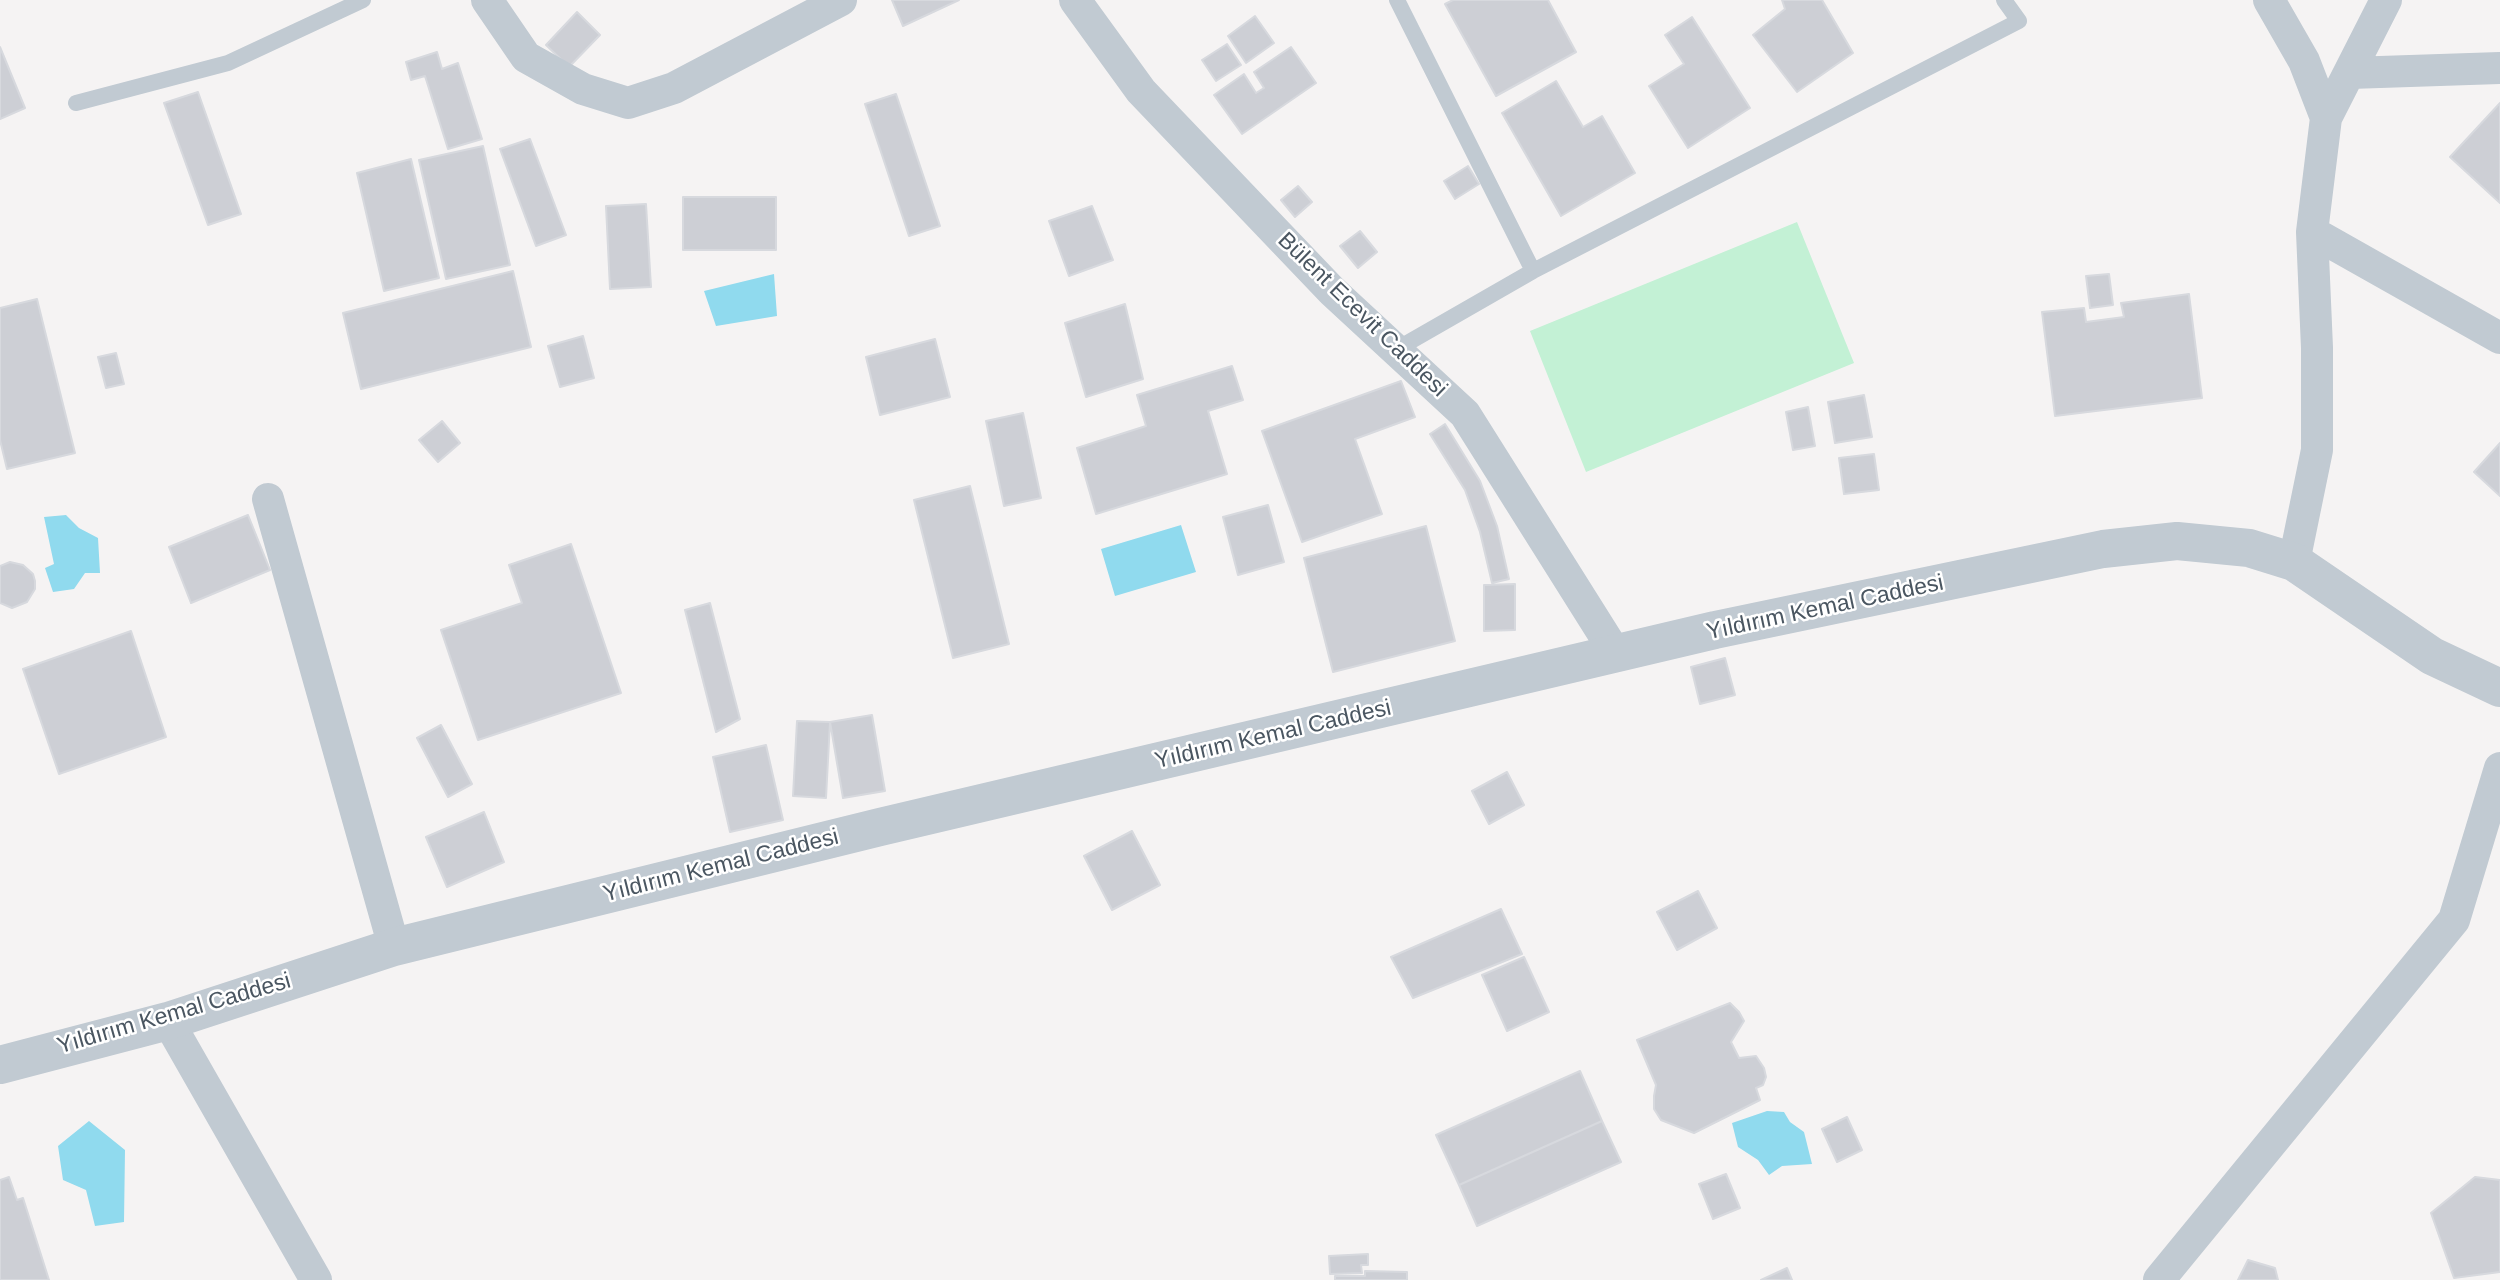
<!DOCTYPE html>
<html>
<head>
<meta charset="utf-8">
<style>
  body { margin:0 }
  canvas { display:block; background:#f5f3f3 }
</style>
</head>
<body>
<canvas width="2500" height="1280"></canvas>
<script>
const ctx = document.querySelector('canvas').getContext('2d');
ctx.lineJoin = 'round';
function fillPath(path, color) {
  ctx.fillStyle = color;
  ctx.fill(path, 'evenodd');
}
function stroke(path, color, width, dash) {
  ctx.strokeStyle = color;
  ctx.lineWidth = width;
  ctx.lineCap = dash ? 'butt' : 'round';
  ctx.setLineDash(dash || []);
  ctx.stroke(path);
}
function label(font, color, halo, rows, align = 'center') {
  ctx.font = font + ' Helvetica,sans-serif';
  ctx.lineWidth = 5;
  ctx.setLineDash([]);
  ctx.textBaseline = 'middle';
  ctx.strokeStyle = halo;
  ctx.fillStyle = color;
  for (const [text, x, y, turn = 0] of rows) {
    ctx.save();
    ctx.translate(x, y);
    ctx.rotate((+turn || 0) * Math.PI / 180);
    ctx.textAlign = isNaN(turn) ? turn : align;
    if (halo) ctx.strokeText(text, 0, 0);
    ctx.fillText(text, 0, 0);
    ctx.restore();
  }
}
fillPath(new Path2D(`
  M1797 222 1854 363 1586 472 1530 331Z`), '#c3f1d5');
fillPath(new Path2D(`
  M774 274 777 316 716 326 704 291Z
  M66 515 79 528 98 538 100 573H85L74 589 53 592 45 568 54 564 44 517Z
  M1181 525 1196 572 1115 596 1101 549Z
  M1767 1111 1784 1112 1790 1122 1804 1132 1812 1164 1782 1166 1769 1175 1758 1160 1738 1147 1732 1123Z
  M89 1121 125 1150 124 1222 95 1226 86 1190 63 1180 58 1146Z`), '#90daee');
const building = new Path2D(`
  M892 0H959L903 26Z
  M1453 0H1548L1576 52 1496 96 1445 4Z
  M1782 0H1822L1853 53 1797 92 1753 35 1785 9Z
  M577 12 600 35 569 67 546 45Z
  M1255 16 1274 43 1246 63 1228 36Z
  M1692 17 1750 108 1688 148 1649 86 1684 64 1665 35Z
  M1227 44 1241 65 1216 81 1202 60Z
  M0 47 25 108 0 119Z
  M1291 47 1316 83 1242 134 1214 95 1244 74 1256 93 1264 88 1254 72Z
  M437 52 442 69 458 63 482 139 448 149 425 76 411 80 406 62Z
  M1556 81 1583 127 1602 116 1635 173 1561 216 1502 113Z
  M198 92 241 214 208 225 164 103Z
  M896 94 940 226 909 236 865 104Z
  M2500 103V203L2450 157Z
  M530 139 566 235 536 246 500 149Z
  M483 146 510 265 446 279 419 160Z
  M411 159 439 278 384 291 357 173Z
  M1468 166 1479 184 1455 199 1444 181Z
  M1298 186 1312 202 1295 217 1281 200Z
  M683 197H776V250H683Z
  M646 204 651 287 610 289 606 206Z
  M1092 206 1113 260 1069 276 1049 221Z
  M1360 231 1377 252 1358 268 1340 246Z
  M513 271 531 347 361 389 343 313Z
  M2109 274 2113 305 2090 308 2086 276Z
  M2189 294 2202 398 2055 416 2042 312 2084 308 2086 322 2124 317 2121 303Z
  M37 299 75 453 7 469 0 440V308Z
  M1125 304 1143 379 1086 397 1065 323Z
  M583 336 594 378 560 387 548 346Z
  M935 339 950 397 880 415 866 357Z
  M116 353 124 384 106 388 98 357Z
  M1232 366 1243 400 1208 411 1227 474 1096 514 1077 448 1146 426 1137 395Z
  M1401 381 1415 417 1355 439 1382 514 1302 542 1262 431Z
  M1864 395 1872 437 1835 443 1828 402Z
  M1808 407 1815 446 1793 450 1786 412Z
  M1023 413 1041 498 1004 506 986 421Z
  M442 421 460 443 438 462 419 440Z
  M1445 424 1480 481 1497 526 1509 579 1492 583 1480 532 1465 490 1430 434Z
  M2500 443V496L2474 472Z
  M1874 454 1879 490 1844 494 1839 458Z
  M970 486 1009 644 953 658 914 500Z
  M1268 505 1284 562 1238 575 1223 517Z
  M248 515 270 570 191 603 169 547Z
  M1426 526 1455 641 1333 672 1304 558Z
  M571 544 621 693 478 740 441 630 522 603 509 565Z
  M10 562 23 565 33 574 35 581V589L27 602 12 608 0 603V566Z
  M1515 584V630L1484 631V585Z
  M710 603 740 719 716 732 685 610Z
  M131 631 166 737 59 774 23 669Z
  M1725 658 1735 695 1700 704 1691 667Z
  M872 715 885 791 843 798 830 722Z
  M797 721 830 722 826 798 793 796Z
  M441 725 472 784 448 797 417 738Z
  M766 745 783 820 730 832 713 757Z
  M1507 772 1524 805 1489 824 1472 791Z
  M484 812 504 862 447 887 426 837Z
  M1132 831 1160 885 1112 910 1084 856Z
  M1698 891 1717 928 1677 950 1657 912Z
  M1501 909 1522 954 1413 998 1391 957Z
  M1524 957 1549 1012 1507 1031 1482 975Z
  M1730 1003 1739 1012 1744 1021 1731 1042 1739 1058 1756 1056 1764 1068 1766 1077 1763 1085 1756 1088 1760 1100 1694 1133 1661 1120 1654 1109V1096L1656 1085 1637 1040Z
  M1580 1071 1602 1121 1459 1185 1436 1135Z
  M1847 1117 1862 1150 1837 1162 1822 1129Z
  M1602 1121 1621 1162 1477 1226 1459 1185Z
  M1726 1174 1740 1208 1713 1219 1699 1184Z
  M9 1177 17 1200 23 1198 49 1280H0V1180Z
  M2475 1177 2500 1180V1272L2454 1278 2431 1213Z
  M1368 1254V1265H1361L1362 1273 1330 1274 1329 1256Z
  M2248 1260 2275 1268 2278 1280H2238Z
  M1787 1268 1792 1280H1761Z
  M1365 1271 1407 1272V1280H1335V1276H1365Z`);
fillPath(building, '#cdcfd5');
stroke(building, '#d7d9de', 2);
stroke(new Path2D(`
  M1397 0 1533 271
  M76 103 228 63 363 0
  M1397 349 1533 271 2019 21 2004 0`), '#c1cad2', 16);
stroke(new Path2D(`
  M487 0 526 57 583 89 628 103 674 88 841 0
  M1075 0 1141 91 1332 291 1465 414 1616 654
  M2269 0 2304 61 2326 118
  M2350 73 2500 68
  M2312 232 2500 338
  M268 499 394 947
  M2294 562 2317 450V348L2312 232 2326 118 2386 0
  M168 1021 316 1280
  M2159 1280 2454 920 2500 768`), '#c1cad2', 32);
stroke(new Path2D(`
  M0 1065 168 1021 394 947 880 827 1715 630 2103 549 2177 541 2249 548 2294 562 2432 656 2500 688`), '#c1cad2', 38);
label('23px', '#4a5661', '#fff', [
  ["Bülent Ecevit Caddesi",1362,315,44],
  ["Yıldırım Kemal Caddesi",1825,608,-12],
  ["Yıldırım Kemal Caddesi",1273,735,-13],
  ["Yıldırım Kemal Caddesi",721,866,-14],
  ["Yıldırım Kemal Caddesi",174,1014,-16]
]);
</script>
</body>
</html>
